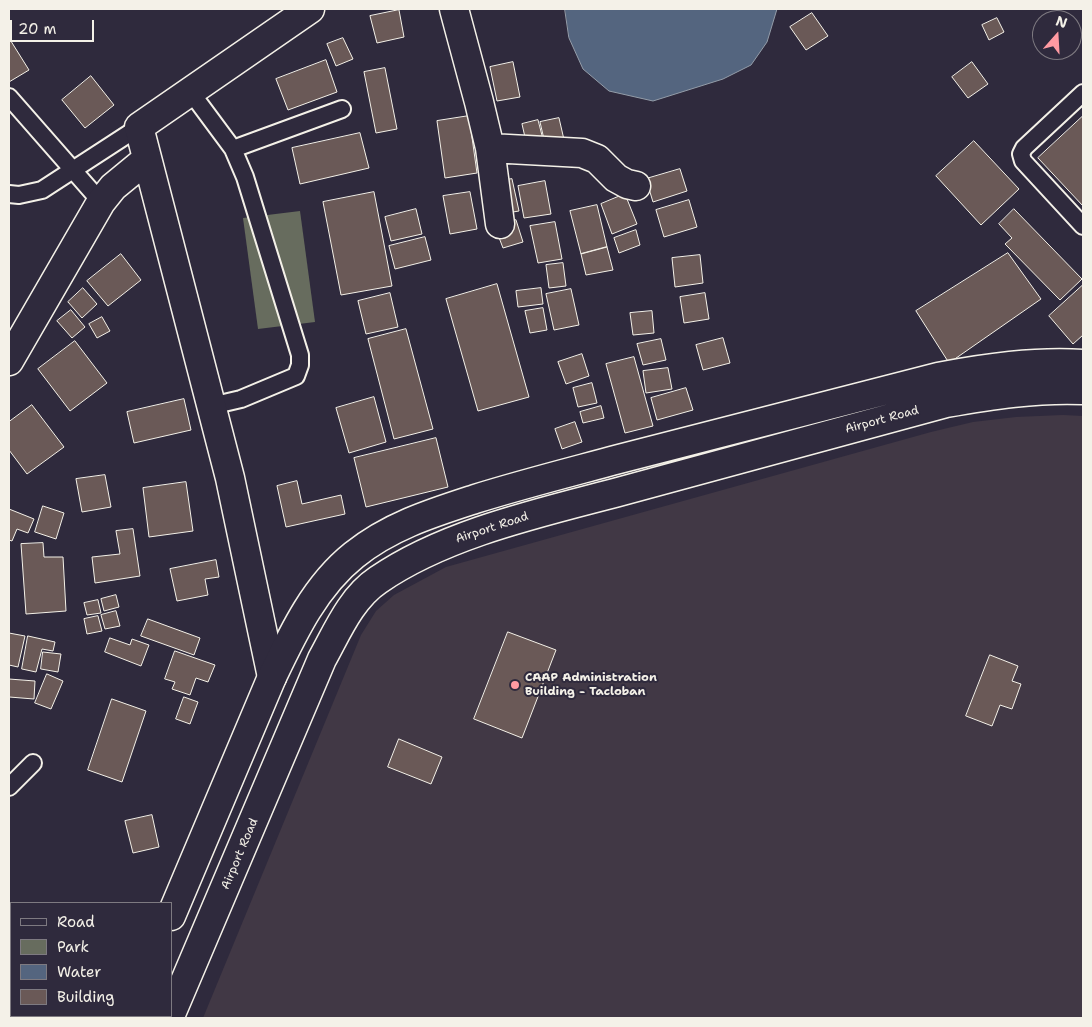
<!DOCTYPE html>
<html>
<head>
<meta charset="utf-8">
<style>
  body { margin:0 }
  #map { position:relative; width:1092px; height:1027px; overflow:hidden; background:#2f2a3d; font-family:"Shantell Sans",sans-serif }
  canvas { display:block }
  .frame { position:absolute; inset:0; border:10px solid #f4f1e8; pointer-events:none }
  .legend { position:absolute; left:10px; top:902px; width:162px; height:115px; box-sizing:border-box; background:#2f2a3d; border:1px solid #7e7a81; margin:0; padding:6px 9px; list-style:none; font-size:15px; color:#f4f1e8 }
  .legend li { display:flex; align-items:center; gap:10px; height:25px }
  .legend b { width:25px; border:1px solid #7e7a81 }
  .north { position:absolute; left:1032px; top:10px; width:50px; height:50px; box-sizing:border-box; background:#2f2a3d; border:1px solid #7e7a81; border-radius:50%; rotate:19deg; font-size:14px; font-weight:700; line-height:20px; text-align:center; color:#f4f1e8 }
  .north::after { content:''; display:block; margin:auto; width:18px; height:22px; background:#ff9aa2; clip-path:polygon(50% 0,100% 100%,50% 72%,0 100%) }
  .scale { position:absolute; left:10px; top:20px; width:84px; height:22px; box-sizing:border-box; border:2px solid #f4f1e8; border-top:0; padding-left:6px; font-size:15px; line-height:18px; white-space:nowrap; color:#f4f1e8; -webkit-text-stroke:4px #2f2a3d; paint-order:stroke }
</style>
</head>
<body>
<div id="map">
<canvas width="1092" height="1027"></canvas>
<div class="frame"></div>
<ul class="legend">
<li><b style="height:6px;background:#2f2a3d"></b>Road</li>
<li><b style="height:14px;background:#676c5e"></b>Park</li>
<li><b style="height:14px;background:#54657f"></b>Water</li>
<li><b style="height:14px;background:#6a5957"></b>Building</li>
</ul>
<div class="north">N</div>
<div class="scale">20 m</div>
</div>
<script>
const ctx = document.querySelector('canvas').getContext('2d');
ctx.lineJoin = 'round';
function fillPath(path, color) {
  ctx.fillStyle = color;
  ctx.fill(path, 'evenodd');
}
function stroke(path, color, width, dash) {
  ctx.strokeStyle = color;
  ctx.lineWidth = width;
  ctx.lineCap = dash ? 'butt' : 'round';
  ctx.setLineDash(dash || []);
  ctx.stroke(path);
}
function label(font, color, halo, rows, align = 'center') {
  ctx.font = font + ' "Shantell Sans",sans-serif';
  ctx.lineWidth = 4;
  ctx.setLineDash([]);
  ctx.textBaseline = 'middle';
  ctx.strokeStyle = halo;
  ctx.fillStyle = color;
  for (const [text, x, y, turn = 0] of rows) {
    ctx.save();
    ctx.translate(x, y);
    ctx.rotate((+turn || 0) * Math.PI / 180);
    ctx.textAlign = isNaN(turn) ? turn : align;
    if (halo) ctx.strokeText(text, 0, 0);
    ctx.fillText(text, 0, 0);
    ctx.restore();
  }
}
fillPath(new Path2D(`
  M1063 415 1083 416V1018H203L361 635 376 611 394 595 446 567 931 432 973 422 1016 417Z`), '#413845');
fillPath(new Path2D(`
  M300 211 315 322 258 329 243 218Z`), '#676c5e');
const water = new Path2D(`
  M565 9H777L767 42 751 65 723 79 653 101 609 91 583 69 569 38Z`);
fillPath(water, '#54657f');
stroke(water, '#949da9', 1);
const building = new Path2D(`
  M399 10 404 37 377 43 370 16Z
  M812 13 828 36 806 50 790 27Z
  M997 18 1004 32 989 40 982 25Z
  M9 38 29 70 9 82Z
  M343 38 353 59 336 66 327 44Z
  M326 60 337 92 288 110 276 79Z
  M513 62 520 97 497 101 490 67Z
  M972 62 988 84 968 98 952 77Z
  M385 68 397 129 376 133 364 72Z
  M91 76 114 105 85 128 62 100Z
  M469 116 477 173 445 178 437 121Z
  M1083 116V206L1038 158Z
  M559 118 565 144 546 148 540 122Z
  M538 120 544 143 527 146 522 124Z
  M360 133 369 168 300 184 292 148Z
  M974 141 1019 189 981 225 936 176Z
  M680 169 687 191 653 202 646 179Z
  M512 179 519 211 501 214 495 182Z
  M545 181 551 214 524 218 518 186Z
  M374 192 392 286 341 295 323 202Z
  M470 192 477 229 450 234 443 196Z
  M625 194 637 224 612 234 601 204Z
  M689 200 697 227 664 237 656 210Z
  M597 205 607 247 581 254 570 211Z
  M416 209 422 234 391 241 385 217Z
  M1014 209 1082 279 1060 300 1005 244 1012 238 999 224Z
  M516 220 523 242 503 248 495 227Z
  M555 222 562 259 538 263 530 226Z
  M636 230 640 245 619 253 614 238Z
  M425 237 431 260 395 269 389 246Z
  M607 247 613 270 586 275 581 254Z
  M1008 253 1041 299 949 363 916 311Z
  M121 254 141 280 108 306 87 281Z
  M700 255 703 283 675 287 672 258Z
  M563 263 566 286 549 288 546 265Z
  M497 284 529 397 478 411 446 299Z
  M1083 285V335L1073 344 1049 316Z
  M83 288 97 304 82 318 68 302Z
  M541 288 543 304 518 307 516 291Z
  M571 289 579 325 554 330 546 294Z
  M390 293 398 327 366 334 358 301Z
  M705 293 709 319 684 323 680 297Z
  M543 308 547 330 530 333 525 311Z
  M71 310 85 327 72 338 57 321Z
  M652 311 654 333 633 335 630 313Z
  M102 317 110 331 97 338 89 324Z
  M406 329 433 429 394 439 368 339Z
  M723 338 730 363 703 370 696 345Z
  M661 339 666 360 643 365 637 344Z
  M75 341 107 383 70 411 38 369Z
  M582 354 589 376 566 384 558 362Z
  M634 357 653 426 625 433 606 364Z
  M668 368 672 389 646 393 643 371Z
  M592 383 597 403 578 407 573 388Z
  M686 388 693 410 657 420 651 398Z
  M374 397 386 442 349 453 336 408Z
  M184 399 191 430 134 443 127 412Z
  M32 405 64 447 27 474 9 450V422Z
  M601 406 604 418 583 423 580 412Z
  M575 422 582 442 562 449 555 429Z
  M436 438 448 487 366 507 354 458Z
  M105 475 111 507 82 512 76 479Z
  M297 481 302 504 341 495 345 514 286 527 277 486Z
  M186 482 193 531 149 537 143 488Z
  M43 506 64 513 56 539 35 532Z
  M9 509 34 519 28 533 17 529 12 541 9 540Z
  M133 529 140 576 95 583 92 557 120 554 116 531Z
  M43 543 44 557H63L66 611 26 614 21 544Z
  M216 560 219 577 205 579 208 595 177 601 170 569Z
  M116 595 119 607 104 611 101 599Z
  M98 600 101 613 87 615 84 603Z
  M116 611 120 626 105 629 101 615Z
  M98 616 102 631 87 634 84 619Z
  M148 619 200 638 194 655 141 636Z
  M508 632 556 650 522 738 474 719Z
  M9 633 25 636 18 667 9 665Z
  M28 636 55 642 53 651 42 649 36 672 22 669Z
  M110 638 130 645 132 639 149 645 141 666 105 652Z
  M175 651 215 665 208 682 196 678 190 695 172 689 175 682 165 679Z
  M43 652 61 654 58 672 41 669Z
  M990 655 1018 666 1012 681 1021 684 1012 709 1000 705 992 726 966 716Z
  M47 674 63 681 51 709 35 703Z
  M9 679 35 681 34 699 9 697Z
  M184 697 198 702 190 724 176 719Z
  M112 699 146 711 122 782 88 770Z
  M399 739 442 757 431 784 388 767Z
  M152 815 159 847 133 853 125 821Z`);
fillPath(building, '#6a5957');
stroke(building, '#f4f1e8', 1);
const lane = new Path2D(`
  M190 91 233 149 245 177 300 355V365L296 376 241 399 211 406
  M1083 93 1024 148 1021 154 1023 161 1083 226
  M9 97 101 202
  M233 149 342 109
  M9 194 19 195 42 190 139 127
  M9 787 33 763`);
const street = new Path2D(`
  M454 9 479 102 490 148 500 224
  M490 148 582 153 597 159 616 178 627 184 636 186
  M9 361 101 202 113 187 147 159
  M272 677 230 478 139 127 310 9`);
const secondary = new Path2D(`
  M171 916 272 677C293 633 315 586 354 555 390 526 432 513 475 499 523 484 571 472 619 459 725 432 832 404 938 377 986 368 1034 361 1083 364
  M171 1014 322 659C337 632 351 598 378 580 446 533 543 512 622 491 730 461 838 432 946 403 991 395 1037 388 1083 390
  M128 1018 130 1016`);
stroke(lane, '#f4f1e8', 20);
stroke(street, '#f4f1e8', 31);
stroke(secondary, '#f4f1e8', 31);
stroke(lane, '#2f2a3d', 16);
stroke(street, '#2f2a3d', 28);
stroke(secondary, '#2f2a3d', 28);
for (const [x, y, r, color] of [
  [515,685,5,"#ff9aa2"]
]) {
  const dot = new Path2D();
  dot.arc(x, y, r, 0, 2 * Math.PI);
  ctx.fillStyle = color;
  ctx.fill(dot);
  stroke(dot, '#2f2a3d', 2);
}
label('12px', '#f4f1e8', '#2f2a3d', [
  ["Airport Road",882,420,-15],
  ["Airport Road",492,528,-18],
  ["Airport Road",240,854,-67]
]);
label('bold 12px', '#f4f1e8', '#2f2a3d', [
  ["CAAP Administration",525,678],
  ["Building - Tacloban",525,692]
], 'left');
</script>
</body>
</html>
